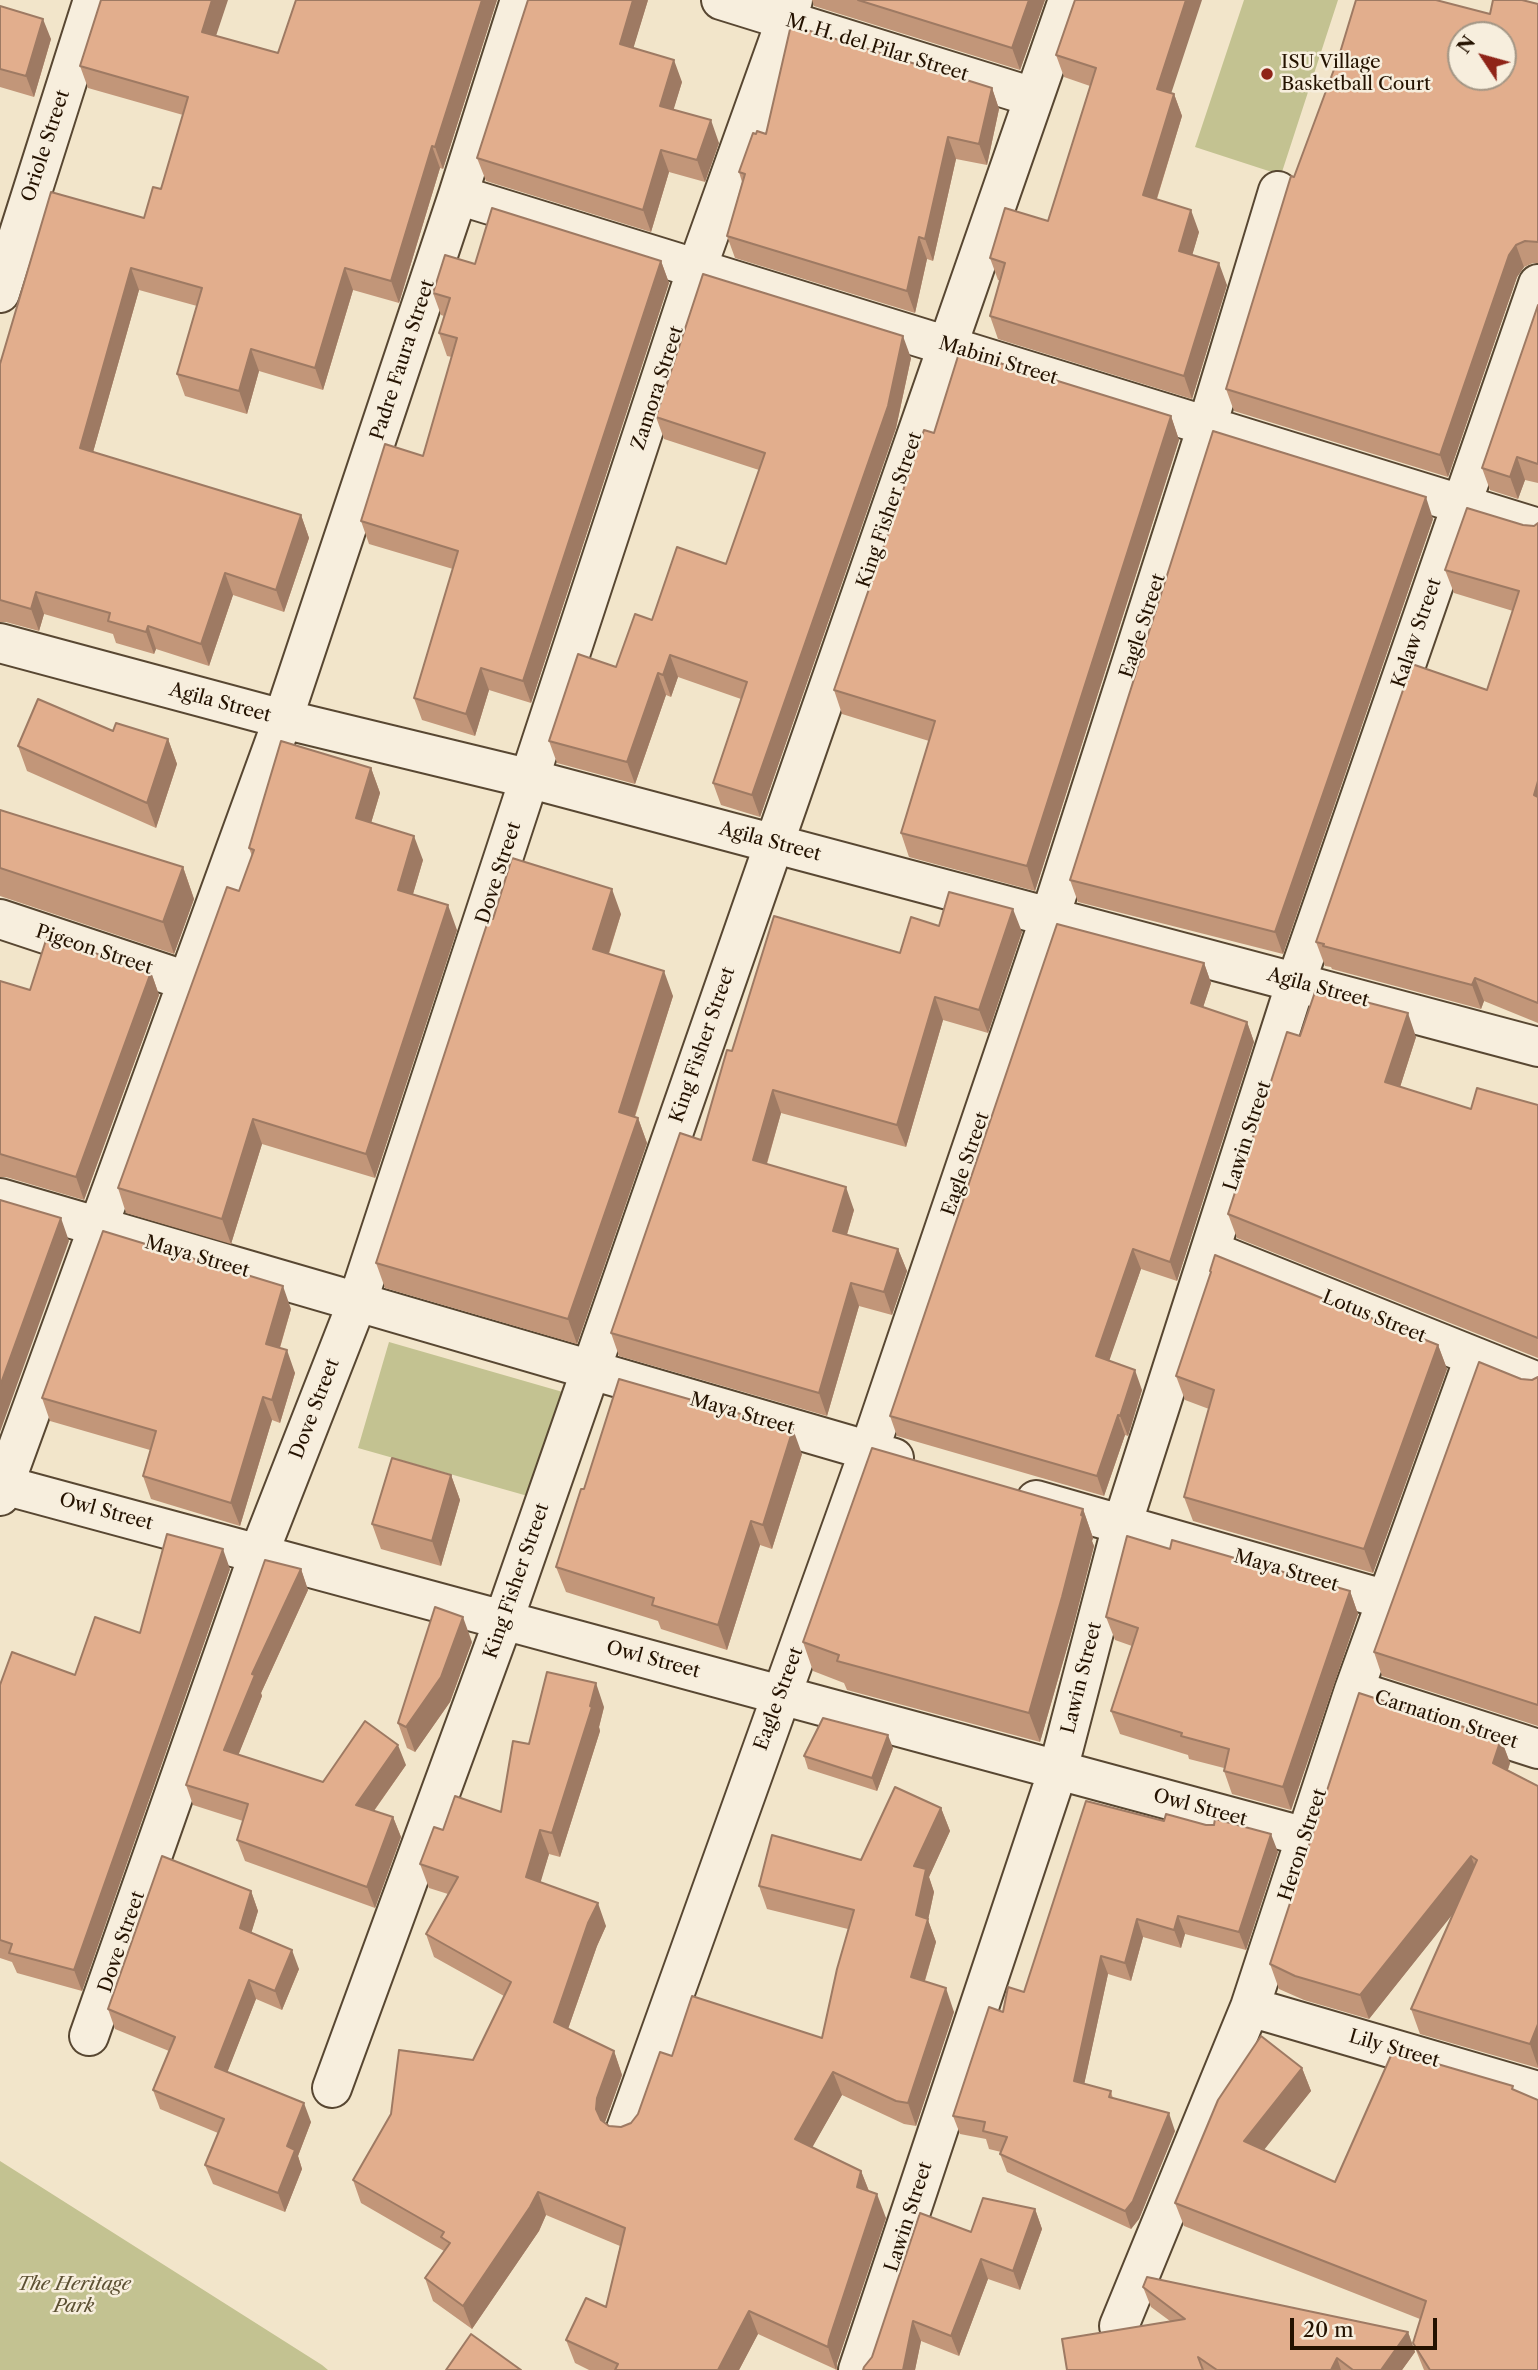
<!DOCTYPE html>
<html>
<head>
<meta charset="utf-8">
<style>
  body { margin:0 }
  #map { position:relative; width:1538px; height:2370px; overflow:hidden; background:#f2e5ca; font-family:"Libre Caslon Text",serif }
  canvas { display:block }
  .north { position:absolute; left:1447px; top:21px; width:70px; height:70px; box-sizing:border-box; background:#f7eedd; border:2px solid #a39685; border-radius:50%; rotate:306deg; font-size:19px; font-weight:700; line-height:28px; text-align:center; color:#241200 }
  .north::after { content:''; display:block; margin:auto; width:24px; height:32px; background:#8f2418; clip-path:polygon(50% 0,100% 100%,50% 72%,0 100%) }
  .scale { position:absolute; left:1290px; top:2318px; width:147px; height:32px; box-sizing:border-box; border:4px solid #241200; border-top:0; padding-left:9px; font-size:21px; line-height:24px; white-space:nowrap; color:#241200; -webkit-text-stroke:5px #f7eedd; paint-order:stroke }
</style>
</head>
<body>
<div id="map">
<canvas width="1538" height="2370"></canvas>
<div class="north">N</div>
<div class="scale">20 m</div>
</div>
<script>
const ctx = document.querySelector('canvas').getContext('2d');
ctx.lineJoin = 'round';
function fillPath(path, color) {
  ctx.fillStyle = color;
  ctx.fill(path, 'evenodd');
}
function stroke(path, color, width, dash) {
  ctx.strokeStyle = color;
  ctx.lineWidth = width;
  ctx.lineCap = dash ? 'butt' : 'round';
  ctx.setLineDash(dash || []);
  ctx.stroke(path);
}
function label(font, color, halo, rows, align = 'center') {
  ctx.font = font + ' "Libre Caslon Text",serif';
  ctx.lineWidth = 5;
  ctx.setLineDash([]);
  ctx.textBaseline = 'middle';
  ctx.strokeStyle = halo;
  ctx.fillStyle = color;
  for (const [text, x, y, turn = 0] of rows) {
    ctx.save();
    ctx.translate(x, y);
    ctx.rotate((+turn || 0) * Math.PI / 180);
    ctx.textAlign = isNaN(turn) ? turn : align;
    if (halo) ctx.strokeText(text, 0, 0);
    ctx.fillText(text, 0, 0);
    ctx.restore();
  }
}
fillPath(new Path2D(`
  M1244 0H1338L1281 175 1195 147Z
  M389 1342 587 1399 556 1504 358 1448Z
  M0 2161 322 2365 328 2370H0Z`), '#c3c291');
const minor = new Path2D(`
  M721 0 1033 97
  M458 195 1538 528
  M0 293 93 0
  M0 643 283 719 531 779 1538 1047
  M0 919 187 981
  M0 1198 894 1458
  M1211 1251 1538 1382
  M0 1484 1306 1837
  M0 1496 283 719 458 195 520 0
  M1036 1500 1387 1600
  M1354 1690 1538 1749
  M1250 2007 1538 2091
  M89 2036 259 1553 357 1303 697 268 793 0
  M332 2088 504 1619 1068 0
  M626 2129 869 1451 1050 917 1207 426 1278 191
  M1119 2326 1250 2007 1354 1690 1474 1358
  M858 2370 1058 1770 1122 1525 1296 982 1538 284`);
stroke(minor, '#584732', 42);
stroke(minor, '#f7eedd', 38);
fillPath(new Path2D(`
  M296 0H497L443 169 440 168 399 303 353 290 323 390 259 371 247 414 185 396 177 374 197 306 139 290 93 452 301 515 309 538 284 612 233 595 209 666 156 649 154 654 116 643 113 634 44 614 39 631 6 622H0V364L144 218 161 189 183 115 88 88 80 66 216 36 278 53Z
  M648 0 633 48 682 82 673 110 719 143 705 182 669 172 651 232 486 181 477 158Z
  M812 0H1045L1020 70 814 6Z
  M1538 4V263H1533L1524 267 1517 277 1448 477 1234 411 1226 389 1294 177 1339 56 1490 14Z
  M0 6 51 39 34 97 0 87Z
  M1056 55 1174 94 1182 116 1157 199 1199 232 1192 255 1227 285 1192 399 998 339 990 316 1000 281 998 280 990 258 1048 221 1090 86 1064 77Z
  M992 88 999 109 987 165 956 159 933 261 927 259 915 313 735 258 727 236 742 182 739 172 756 134H766Z
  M661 261 669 283 531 703 489 690 475 736 422 720 414 698 453 569 369 544 361 521 423 456 452 357 447 356 439 333 444 316 441 315 433 293 475 264Z
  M1538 305V483L1525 480 1518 499 1490 490 1482 468Z
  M911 358 896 428 760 817 721 805 713 783 741 699 678 677 671 697 666 695 635 784 557 763 549 741 616 667 652 620 726 564 759 470 664 439 656 417Z
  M976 359 1171 416 1179 440 1035 891 909 857 901 833 929 741 842 714 834 690 934 433Z
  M1433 519 1283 954 1078 902 1070 880Z
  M1538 523V1023L1484 1001 1481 1009 1332 969 1331 967 1325 966 1316 942 1487 690 1513 611 1454 593 1445 570 1523 525 1534 526Z
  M113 731 168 739 177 764 156 828 27 771 18 746Z
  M371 768 380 793 371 823 423 860 413 894 457 930 375 1178 262 1144 231 1244 126 1213 118 1188 239 891 252 856 249 848Z
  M0 810 183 867 194 899 174 954 0 896Z
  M621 914 609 954 673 996 635 1117 638 1118 647 1143 577 1344 385 1288 376 1263 493 919Z
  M939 926 1022 932 988 1033 943 1020 906 1147 781 1113 767 1164 854 1210 847 1235 898 1249 907 1271 892 1315 859 1306 827 1416 619 1356 611 1333 701 1140 732 1051 900 953Z
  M1204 963 1211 983 1203 1007 1247 1022 1254 1042 1177 1281 1141 1269 1109 1360 1142 1390 1128 1436 1125 1435 1104 1496 897 1436 890 1416Z
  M151 972 159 995 84 1200 6 1177H0V981L30 990Z
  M1300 1036 1416 1037 1400 1087 1471 1109 1538 1105V1358L1237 1238 1228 1214Z
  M1210 1271 1438 1345 1447 1369 1373 1573 1193 1521 1184 1497 1209 1409 1185 1400 1176 1376 1211 1274Z
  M291 1309 280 1348 295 1373 280 1423 272 1420 240 1526 151 1499 143 1476 150 1450 50 1421 42 1398Z
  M1538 1377V1726L1382 1676 1374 1652 1521 1379 1532 1380Z
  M802 1454 772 1549 760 1545 727 1650 661 1629 658 1621 566 1592 556 1567 584 1489Z
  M451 1475 460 1500 441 1566 381 1549 372 1524Z
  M1083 1509 1093 1538 1092 1541 1094 1546 1073 1627 1040 1742 847 1690 844 1683 813 1671 803 1642Z
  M1170 1549 1350 1591 1358 1614 1291 1810 1232 1794 1224 1771V1768L1189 1759 1188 1755 1120 1734 1111 1711 1132 1646 1115 1640 1106 1617Z
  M230 1569 82 1991 17 1973 12 1962 0 1958V1685L75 1675 140 1633Z
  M301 1569 308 1590 261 1693 262 1696 238 1755 323 1782 406 1765 374 1811 393 1817 401 1837 375 1908 245 1861 237 1840 243 1821 193 1805 186 1785Z
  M472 1642 450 1702 415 1752 407 1748 398 1723Z
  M604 1707 599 1727 600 1731 560 1857 549 1854 540 1882 606 1926 597 1946 568 2029 614 2051 622 2075 605 2122V2123L609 2126 621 2127 631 2123 638 2114 672 2056 822 2038 848 1929 767 1909 759 1886 861 1860 941 1808 950 1831 929 1877 934 1892 928 1920 936 1942 925 1981 954 2012 916 2126 904 2124 842 2095 812 2147 861 2171 869 2191 886 2218 837 2363V2370L758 2334 739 2370H589L575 2363 566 2340 606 2307 620 2246 546 2215 539 2231 472 2329 433 2301 425 2278 444 2251 361 2203 353 2180 473 2060 504 1996 434 1957 426 1934 448 1894 429 1888 420 1864 443 1830 501 1812 529 1744Z
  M1501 1739 1510 1763 1508 1770 1538 1786V2068L1420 2034 1411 2009 1453 1913 1369 2019 1304 2000 1279 1989 1270 1964Z
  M893 1748 877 1791 808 1769 804 1756Z
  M1164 1821 1206 1825 1278 1852 1246 1950 1185 1934 1181 1948 1143 1937 1131 1981 1108 1974 1084 2084 1111 2091 1113 2099 1175 2131 1139 2219 1131 2229 1007 2172 1000 2154 1001 2152 989 2149 986 2139 960 2134 953 2116 1003 2012 1024 1992Z
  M251 1891 258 1911 251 1933 299 1969 282 2010 256 1999 227 2072 311 2122 298 2156 302 2169 285 2212 213 2184 205 2165 218 2133 160 2109 153 2090 169 2051 115 2029 108 2009Z
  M1302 2068 1311 2091 1263 2150 1538 2370H1424L1413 2343 1420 2319 1184 2226 1175 2203Z
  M1035 2209 1042 2229 1020 2290 988 2279 959 2356 921 2341 915 2370H863L971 2232Z
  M1143 2287 1408 2332 1415 2352 1402 2370H1067L1170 2321 1151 2307Z`), '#c29679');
fillPath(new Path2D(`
  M212 0H228L210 54 202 32Z
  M482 0H497L443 169 435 147Z
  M633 0H648L628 66 620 44Z
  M1029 0H1045L1020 70 1012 48Z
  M1186 0H1202L1165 112 1157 89Z
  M43 19 51 39 34 97 26 76Z
  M674 60 682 82 668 128 660 106Z
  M992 88 999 109 987 165 979 144Z
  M1174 94 1182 116 1151 217 1143 195Z
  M711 120 719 143 705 182 697 160Z
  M948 137 956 159 933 261 925 239Z
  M432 146 440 168 399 303 391 281Z
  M661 150 669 172 651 232 643 210Z
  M1191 210 1199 232 1187 273 1179 251Z
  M919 237 927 259 915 313 907 291Z
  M1516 245 1524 267 1517 277 1448 477 1440 455 1509 255Z
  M661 261 669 283 531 703 523 681Z
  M1219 263 1227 285 1192 399 1184 376Z
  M131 268 139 290 88 470 80 448Z
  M345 268 353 290 323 390 315 368Z
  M903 336 911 358 896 428 760 817 752 795Z
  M251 349 259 371 247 414 239 391Z
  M1171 416 1179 440 1035 891 1027 866Z
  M1517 457 1525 480 1518 499 1510 477Z
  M1426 497 1433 519 1283 954 1275 932Z
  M301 515 309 538 284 612 276 590Z
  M225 573 233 595 209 666 201 644Z
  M36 592 44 614 39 631 31 609Z
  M148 626 156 649 154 654 146 632Z
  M670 655 678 677 671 697 663 675Z
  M481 668 489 690 475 736 466 714Z
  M658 673 666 695 635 784 627 762Z
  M168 739 177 764 156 828 147 803Z
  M371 768 380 793 365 843 356 818Z
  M1538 781V807L1534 795Z
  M414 836 423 860 407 914 398 890Z
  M183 867 194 899 174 954 163 922Z
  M612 889 621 914 602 974 593 949Z
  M448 905 457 930 375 1178 366 1154Z
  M1013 909 1022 932 988 1033 979 1010Z
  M1204 963 1211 983 1198 1023 1191 1003Z
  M664 971 673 996 628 1137 619 1112Z
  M151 972 159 995 84 1200 76 1177Z
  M1475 978 1484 1001 1481 1009 1472 985Z
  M935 997 943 1020 906 1147 897 1125Z
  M1408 1013 1416 1037 1394 1106 1385 1082Z
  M1247 1022 1254 1042 1177 1281 1170 1262Z
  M773 1090 781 1113 761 1183 753 1160Z
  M638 1118 647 1143 577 1344 568 1319Z
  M253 1119 262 1144 231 1244 222 1219Z
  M846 1187 854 1210 841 1254 833 1231Z
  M61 1218 69 1241 0 1432V1386Z
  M898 1249 907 1271 892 1315 884 1292Z
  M1133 1249 1141 1269 1104 1376 1096 1356Z
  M851 1283 859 1306 827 1416 819 1393Z
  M283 1286 291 1309 274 1367 266 1344Z
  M1438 1345 1447 1369 1373 1573 1364 1549Z
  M287 1350 295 1373 280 1423 272 1400Z
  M1135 1370 1142 1390 1128 1436 1120 1416Z
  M263 1397 272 1420 240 1526 231 1503Z
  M1118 1415 1125 1435 1104 1496 1097 1476Z
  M793 1429 802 1454 772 1549 763 1525Z
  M451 1475 460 1500 441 1566 432 1541Z
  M1083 1509 1093 1538 1092 1541 1094 1546 1073 1627 1040 1742 1029 1713Z
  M751 1521 760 1545 727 1650 718 1625Z
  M223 1549 230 1569 82 1991 74 1970Z
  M301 1569 308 1590 261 1693 262 1696 232 1771 224 1750 252 1674Z
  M1350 1591 1358 1614 1291 1810 1283 1787Z
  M463 1617 472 1642 450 1702 415 1752 406 1727Z
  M596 1683 604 1707 599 1727 600 1731 560 1857 552 1833 590 1706Z
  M888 1735 893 1748 877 1791 872 1778Z
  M1501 1739 1510 1763 1502 1787 1493 1763Z
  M398 1745 406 1765 363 1826 356 1805Z
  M941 1808 950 1831 929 1877 934 1892 928 1920 936 1942 919 2000 911 1977 916 1915 914 1866Z
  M393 1817 401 1837 375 1908 367 1887Z
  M540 1830 549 1854 535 1901 526 1877Z
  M1271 1834 1278 1852 1246 1950 1239 1932Z
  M1471 1856 1480 1880 1369 2019 1360 1995Z
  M251 1891 258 1911 247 1947 240 1928Z
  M598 1903 606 1926 597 1946 562 2046 554 2022 588 1923Z
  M1178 1916 1185 1934 1181 1948 1174 1930Z
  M1137 1919 1143 1937 1131 1981 1125 1963Z
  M292 1950 299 1969 282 2010 275 1991Z
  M1101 1956 1108 1974 1081 2099 1074 2081Z
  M249 1980 256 1999 222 2086 215 2067Z
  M946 1988 954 2012 916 2126 908 2103Z
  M1538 2024V2067L1530 2044Z
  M614 2051 622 2075 605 2122 604 2132 596 2109 597 2098Z
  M1302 2068 1311 2091 1252 2165 1244 2141Z
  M833 2072 842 2095 804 2162 795 2139Z
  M304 2103 311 2122 298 2156 302 2169 285 2212 278 2193 287 2146Z
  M1169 2113 1175 2131 1139 2219 1131 2229 1125 2211Z
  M861 2171 870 2194 857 2187Z
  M538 2192 546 2215 539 2231 472 2329 463 2306Z
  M877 2194 886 2218 837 2363 836 2370 828 2347 829 2340Z
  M1035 2209 1042 2229 1020 2290 1013 2271Z
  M981 2259 988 2279 959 2356 951 2336Z
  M749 2311 758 2334 739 2370H718Z
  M913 2321 921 2341 915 2370H903Z
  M1408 2332 1415 2352 1402 2370H1381Z
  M1337 2358 1341 2370H1331Z`), '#9e7a63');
const building = new Path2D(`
  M101 0H212L202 32 278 53 296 0H482L435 147 432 146 391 281 345 268 315 368 251 349 239 391 177 374 202 288 131 268 80 448 301 515 276 590 225 573 201 644 148 626 146 632 108 621 110 613 36 592 31 609 0 600V364L51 192 144 218 153 187 161 189 188 97 80 66Z
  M528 0H633L620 44 674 60 660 106 711 120 697 160 661 150 643 210 477 158Z
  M858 0H1029L1012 48Z
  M1075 0H1186L1157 89 1174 94 1143 195 1191 210 1179 251 1219 263 1184 376 990 316 1005 263 990 258 1005 208 1048 221 1096 68 1056 55Z
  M1356 0H1436L1490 14 1493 0H1522L1538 4V242L1525 241 1516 245 1509 255 1440 455 1226 389 1291 176 1294 177 1339 56ZM1461 35H1503V77H1461Z
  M0 6 43 19 26 76 0 69Z
  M791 25 992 88 979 144 948 137 925 239 919 237 907 291 727 236 745 174 739 172 753 133 756 134 757 131 766 134Z
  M492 208 661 261 523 681 481 668 466 714 414 698 458 551 361 521 385 444 423 456 457 338 439 333 450 298 433 293 445 255 475 264Z
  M703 274 903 336 888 406 752 795 713 783 747 682 670 655 663 675 658 673 627 762 549 741 578 654 616 667 635 614 652 620 677 547 726 564 765 453 656 417Z
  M1538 305V464L1517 457 1510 477 1482 468Z
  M959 353 976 359 977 356 1171 416 1027 866 901 833 935 721 834 690 924 430 934 433Z
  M1213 431 1426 497 1275 932 1070 880Z
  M1467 508 1523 525 1534 526 1538 523V781L1534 795 1538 797V1003L1475 978 1472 985 1323 946 1324 944 1316 942 1412 664 1487 690 1519 591 1445 570Z
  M38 699 113 731 116 723 168 739 147 803 18 746Z
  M281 741 371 768 356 818 414 836 398 890 448 905 366 1154 253 1119 222 1219 118 1188 227 887 239 891 254 850 249 848Z
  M0 810 183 867 163 922 0 868Z
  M512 858 612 889 593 949 664 971 619 1112 638 1118 568 1319 376 1263 489 918 493 919Z
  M949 892 1013 909 979 1010 935 997 897 1125 773 1090 753 1160 846 1187 833 1231 898 1249 884 1292 851 1283 819 1393 611 1333 680 1133 701 1140 727 1050 732 1051 774 916 900 953 911 917 939 926Z
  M1057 924 1204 963 1191 1003 1247 1022 1170 1262 1133 1249 1096 1356 1135 1370 1120 1416 1118 1415 1097 1476 890 1416Z
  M47 937 151 972 76 1177 0 1154V981L30 990Z
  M1316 989 1408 1013 1385 1082 1471 1109 1477 1088 1538 1105V1338L1228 1214 1287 1032 1300 1036Z
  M0 1200 61 1218 0 1386Z
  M103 1231 283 1286 266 1344 287 1350 272 1400 263 1397 231 1503 143 1476 156 1431 42 1398Z
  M1215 1255 1438 1345 1364 1549 1184 1497 1214 1390 1176 1376 1211 1272 1210 1271Z
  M1479 1362 1521 1379 1532 1380 1538 1377V1705L1374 1652Z
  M619 1379 793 1429 763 1525 751 1521 718 1625 652 1605 654 1598 556 1567 581 1489H584Z
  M872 1448 1083 1509 1081 1515 1083 1516 1062 1597 1029 1713 837 1661 839 1655 803 1642Z
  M392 1458 451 1475 432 1541 372 1524Z
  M167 1534 223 1549 74 1970 9 1953 12 1944 0 1940V1685L12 1652 75 1675 95 1617 140 1633Z
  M1127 1536 1170 1549 1172 1540 1350 1591 1283 1787 1224 1771 1229 1749 1181 1736 1182 1733 1111 1711 1138 1628 1106 1617Z
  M265 1560 301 1569 252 1674 255 1675 224 1750 323 1782 365 1721 398 1745 356 1805 393 1817 367 1887 237 1840 248 1804 186 1785Z
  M435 1607 463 1617 441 1677 406 1727 398 1723Z
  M547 1672 596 1683 590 1706 592 1707 552 1833 540 1830 526 1877 598 1903 588 1923 554 2022 614 2051 597 2098 596 2109 601 2120 609 2126 621 2127 631 2123 638 2114 660 2052 672 2056 692 1996 822 2038 837 1969 854 1910 759 1886 772 1835 861 1860 895 1787 941 1808 914 1866 926 1869 916 1915 928 1919 911 1977 946 1988 908 2103 896 2101 833 2072 795 2139 861 2171 857 2187 877 2194 829 2340 828 2347 749 2311 718 2370H615L618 2364 566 2340 586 2298 606 2307 625 2228 538 2192 530 2207 463 2306 425 2278 450 2243 441 2237 444 2232 353 2180 391 2114 399 2050 473 2060 511 1982 426 1934 458 1877 420 1864 434 1827 443 1830 455 1796 501 1812 513 1741 529 1744Z
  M1359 1693 1501 1739 1493 1763 1538 1786V2024L1530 2044 1411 2009 1477 1860 1471 1856 1360 1995 1295 1976 1270 1964Z
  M823 1718 888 1735 872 1778 804 1756Z
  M1086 1801 1164 1821 1166 1814 1206 1825H1214L1215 1819 1271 1834 1239 1932 1178 1916 1174 1930 1137 1919 1125 1963 1101 1956 1074 2081 1111 2091 1109 2097 1169 2113 1133 2201 1125 2211 1000 2154 1007 2137 983 2131 985 2122 953 2116 989 2007 1003 2012 1008 1987 1024 1992Z
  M162 1856 251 1891 240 1928 292 1950 275 1991 249 1980 215 2067 304 2103 287 2146 295 2150 278 2193 205 2165 224 2119 153 2090 175 2037 108 2009Z
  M1261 2036 1302 2068 1244 2141 1335 2182 1393 2051 1513 2086 1512 2089 1538 2100V2370H1430L1413 2343 1426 2301 1175 2203 1218 2100Z
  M983 2198 1035 2209 1013 2271 981 2259 951 2336 913 2321 903 2370H863L864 2367 872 2357 920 2213 971 2232Z
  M1147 2277 1408 2332 1381 2370H1353L1337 2358 1331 2370H1217L1198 2357 1203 2370H1067L1062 2339 1185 2319 1143 2287Z
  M471 2334 521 2370H446Z`);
fillPath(building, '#e2ae8d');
stroke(building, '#9e7a63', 2);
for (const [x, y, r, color] of [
  [1267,74,7,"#8f2418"]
]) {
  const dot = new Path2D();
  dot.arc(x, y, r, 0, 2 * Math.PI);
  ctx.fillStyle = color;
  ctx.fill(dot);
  stroke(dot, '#f7eedd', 2.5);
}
label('19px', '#241200', '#f7eedd', [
  ["M. H. del Pilar Street",877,48,17],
  ["Oriole Street",46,146,-72],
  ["Padre Faura Street",403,360,-72],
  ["Mabini Street",998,361,17],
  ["Zamora Street",658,388,-72],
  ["King Fisher Street",890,510,-71],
  ["Eagle Street",1143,626,-72],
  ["Kalaw Street",1417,633,-71],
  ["Agila Street",220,703,15],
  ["Agila Street",770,842,15],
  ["Dove Street",499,873,-72],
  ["Pigeon Street",94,950,18],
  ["Agila Street",1318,988,15],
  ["King Fisher Street",703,1045,-71],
  ["Lawin Street",1248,1136,-72],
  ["Eagle Street",966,1164,-71],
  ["Maya Street",197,1257,16],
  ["Lotus Street",1374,1317,22],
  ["Dove Street",315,1409,-69],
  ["Maya Street",742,1414,16],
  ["Owl Street",106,1512,15],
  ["Maya Street",1286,1571,16],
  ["King Fisher Street",517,1581,-71],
  ["Owl Street",653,1660,15],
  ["Lawin Street",1082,1678,-76],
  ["Eagle Street",779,1699,-70],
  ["Carnation Street",1446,1720,18],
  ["Owl Street",1200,1808,15],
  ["Heron Street",1303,1845,-72],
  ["Dove Street",122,1942,-71],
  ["Lily Street",1394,2049,16],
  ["Lawin Street",909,2217,-72]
]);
label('19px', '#241200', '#f7eedd', [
  ["ISU Village",1281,63],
  ["Basketball Court",1281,85]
], 'left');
label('italic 19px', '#5c5033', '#f7eedd', [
  ["The Heritage",74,2285],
  ["Park",74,2307]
]);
</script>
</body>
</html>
